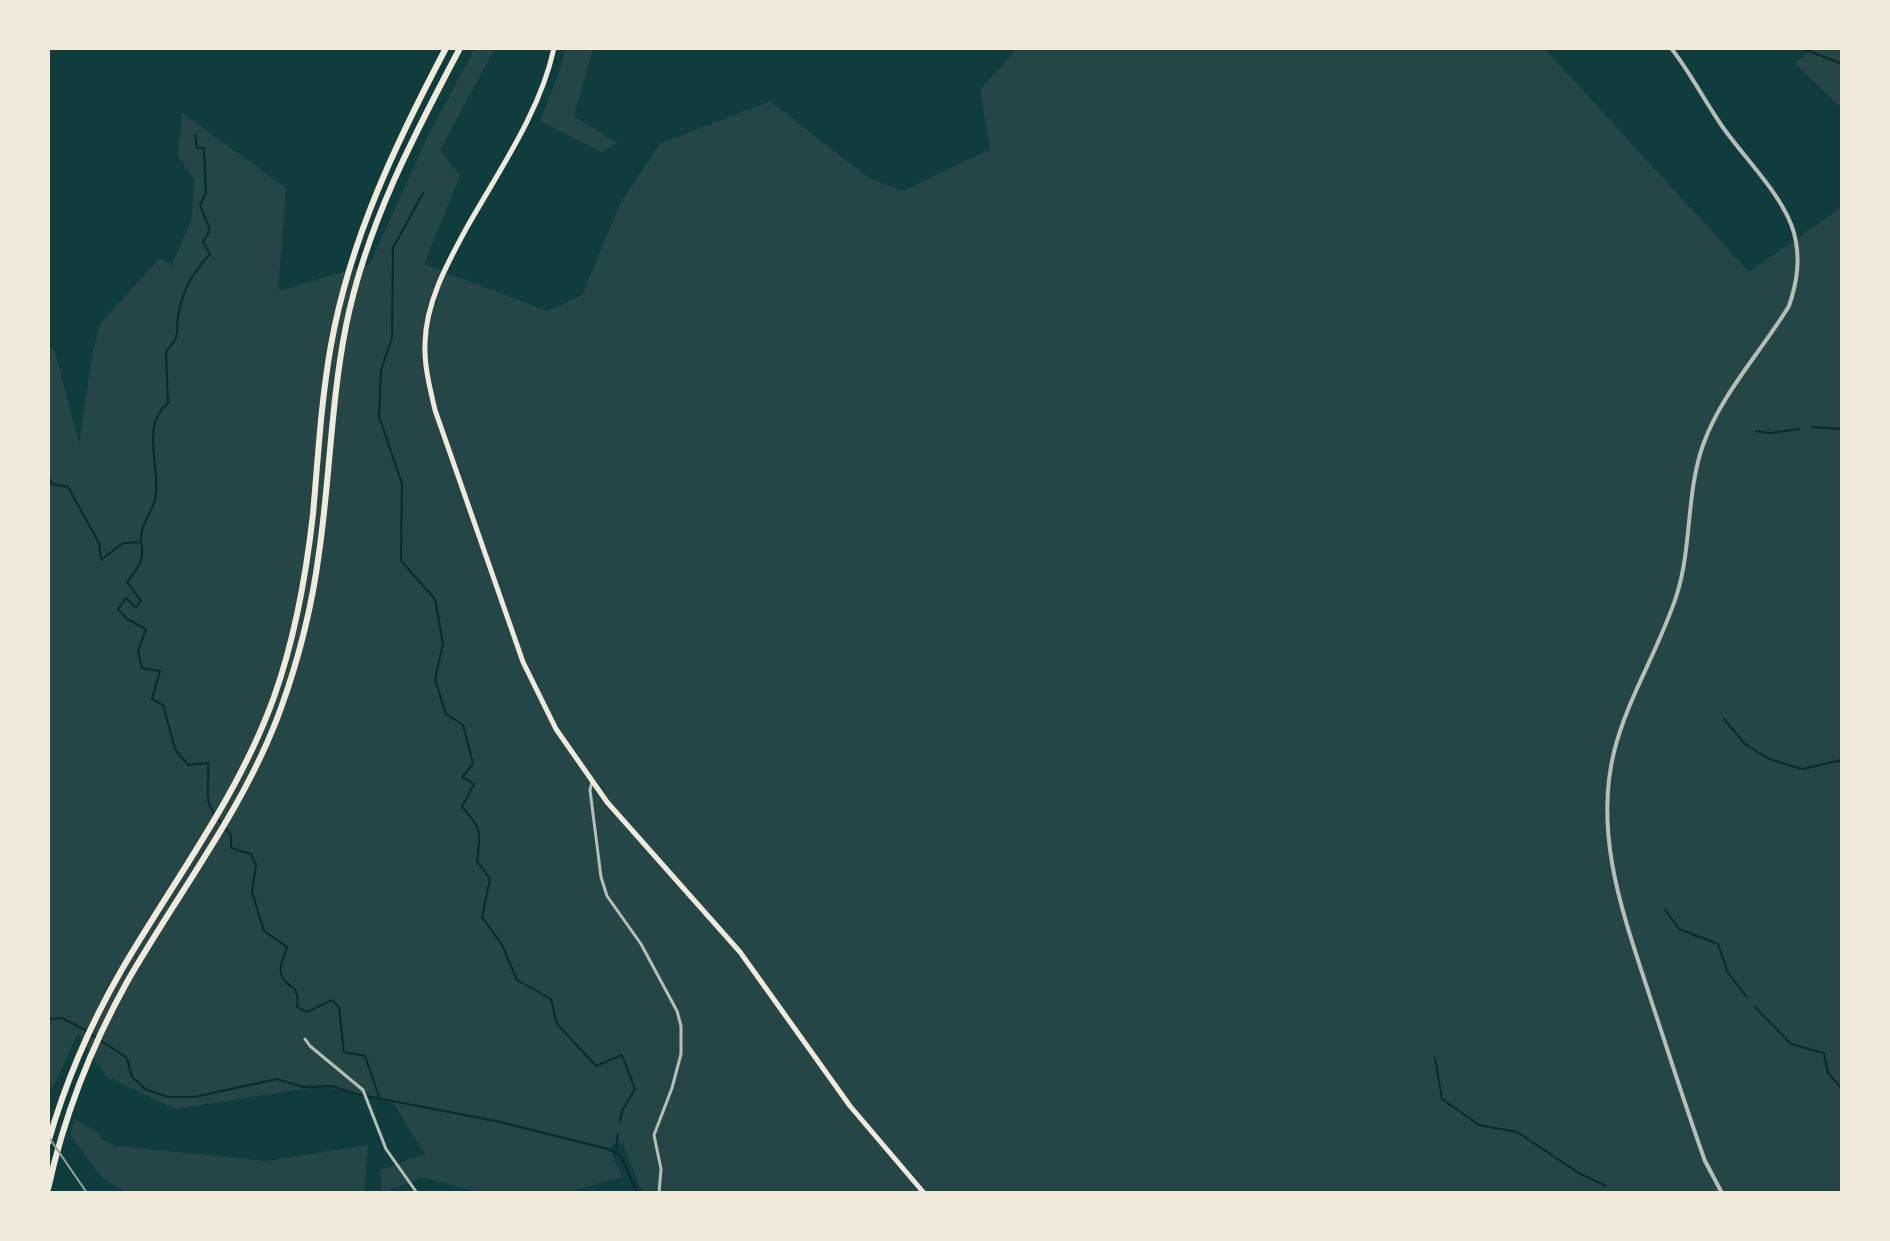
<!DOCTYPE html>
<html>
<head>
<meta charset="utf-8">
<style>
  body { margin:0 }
  #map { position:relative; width:1890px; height:1241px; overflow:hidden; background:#0f3d3e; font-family:Bitter,serif }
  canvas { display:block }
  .frame { position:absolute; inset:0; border:50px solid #f1e9da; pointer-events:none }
</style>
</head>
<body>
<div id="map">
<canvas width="1890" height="1241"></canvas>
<div class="frame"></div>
</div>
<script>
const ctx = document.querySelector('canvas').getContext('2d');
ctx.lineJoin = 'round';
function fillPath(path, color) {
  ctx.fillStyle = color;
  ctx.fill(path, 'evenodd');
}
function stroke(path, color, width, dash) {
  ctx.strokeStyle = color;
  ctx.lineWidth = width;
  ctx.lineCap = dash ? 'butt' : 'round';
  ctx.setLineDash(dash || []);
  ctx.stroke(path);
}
fillPath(new Path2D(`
  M475 48H495L440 150 460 176 424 264 547 311 582 295 621 202 660 144 770 101 867 177 904 191 990 149 980 89 1014 53V48H1544L1749 272 1842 207V1193H643L622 1142 611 1145 610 1149 622 1177 576 1190V1193H559L556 1191 481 1193 422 1177 382 1193 380 1170 425 1154 392 1101 321 1086 175 1109 106 1076 78 1033 52 1090 48 1087V347L55 351 79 444 93 350 100 324 160 258 172 265 192 218 194 180 178 155 182 113 286 188 278 291 370 264 427 138Z
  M565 48H593L574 116 617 143 601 152 540 121 562 64Z
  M1815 48H1842V109L1795 63Z
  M75 1119 98 1133 101 1139 116 1146 267 1161 368 1145 364 1193H126L100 1175 70 1135Z`), '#244646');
stroke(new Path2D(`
  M1801 48 1842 64
  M423 193 393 248 392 338 381 370 379 416 402 484 401 561 435 599 443 644 435 679 446 714 463 725 473 764 462 777 474 784 462 807C482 827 481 835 477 861L490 879 482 917 502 945 517 980 551 999 557 1024 596 1066 622 1055 635 1089 622 1111 620 1121
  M1812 427 1842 429
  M1756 431 1771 433 1799 429
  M48 477 52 484 68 487 99 543 101 560 123 543 141 542C146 559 137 569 127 582L141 601 136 607 126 598 118 609 127 619 146 629 138 651 142 668 160 671 152 699 163 705 175 749 188 765 208 763C210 789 201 801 221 823
  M141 541C140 524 151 515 155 500 162 467 139 427 168 403L166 352C180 335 176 338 178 317 181 293 194 271 210 254L203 242 210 230 200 205 206 193 204 148H197L195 135
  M1724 719 1745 744 1769 759 1802 769 1842 760
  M225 828 231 835V848L251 854 256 865 252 892 264 931 287 947C280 968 274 976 295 989L298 999 297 1007 307 1012 332 1000 339 1007 344 1052 365 1056 380 1099
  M1665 909 1679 929 1718 944 1728 973 1747 997
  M1755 1007 1791 1044 1824 1053 1828 1073 1842 1089
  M48 1019 62 1018 87 1031
  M92 1035 127 1058 132 1077 145 1089 168 1097H194L277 1079 303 1087 332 1086 356 1094 496 1121 608 1149 621 1156 637 1193
  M1435 1058 1442 1099 1479 1125 1517 1132 1577 1172 1606 1186
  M615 1153 618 1134`), '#0a2a2b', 2);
stroke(new Path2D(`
  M592 782 590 790 601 877 607 896 641 944 677 1011 681 1026V1054L672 1088 654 1135 661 1169 659 1193
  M305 1039 310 1046 363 1090 386 1149 417 1193`), '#b8beb3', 3);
stroke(new Path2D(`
  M1671 48C1690 72 1704 100 1722 126 1744 158 1784 196 1794 233 1801 259 1797 282 1789 306 1761 352 1721 394 1703 445 1686 493 1692 546 1677 594 1660 648 1628 696 1614 752 1593 838 1625 919 1651 1000 1669 1054 1686 1108 1705 1161L1722 1193`), '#b8beb3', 4);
stroke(new Path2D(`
  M554 48C540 113 498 172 466 229 447 264 426 302 425 343 424 366 430 388 435 410L523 662 556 729 607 802 740 952 850 1106 924 1193`), '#f1e9da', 5);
stroke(new Path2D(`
  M48 1143C65 1083 90 1025 121 971 174 880 238 797 274 697 295 638 306 576 313 514 318 458 321 401 331 345 350 239 396 143 446 48
  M48 1189C64 1116 91 1047 127 982 179 891 245 808 281 708 299 658 312 606 319 553 330 477 331 401 346 326 366 226 413 137 460 48`), '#f1e9da', 6);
stroke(new Path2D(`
  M48 1136 87 1193`), '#97a49c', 2);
</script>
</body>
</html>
